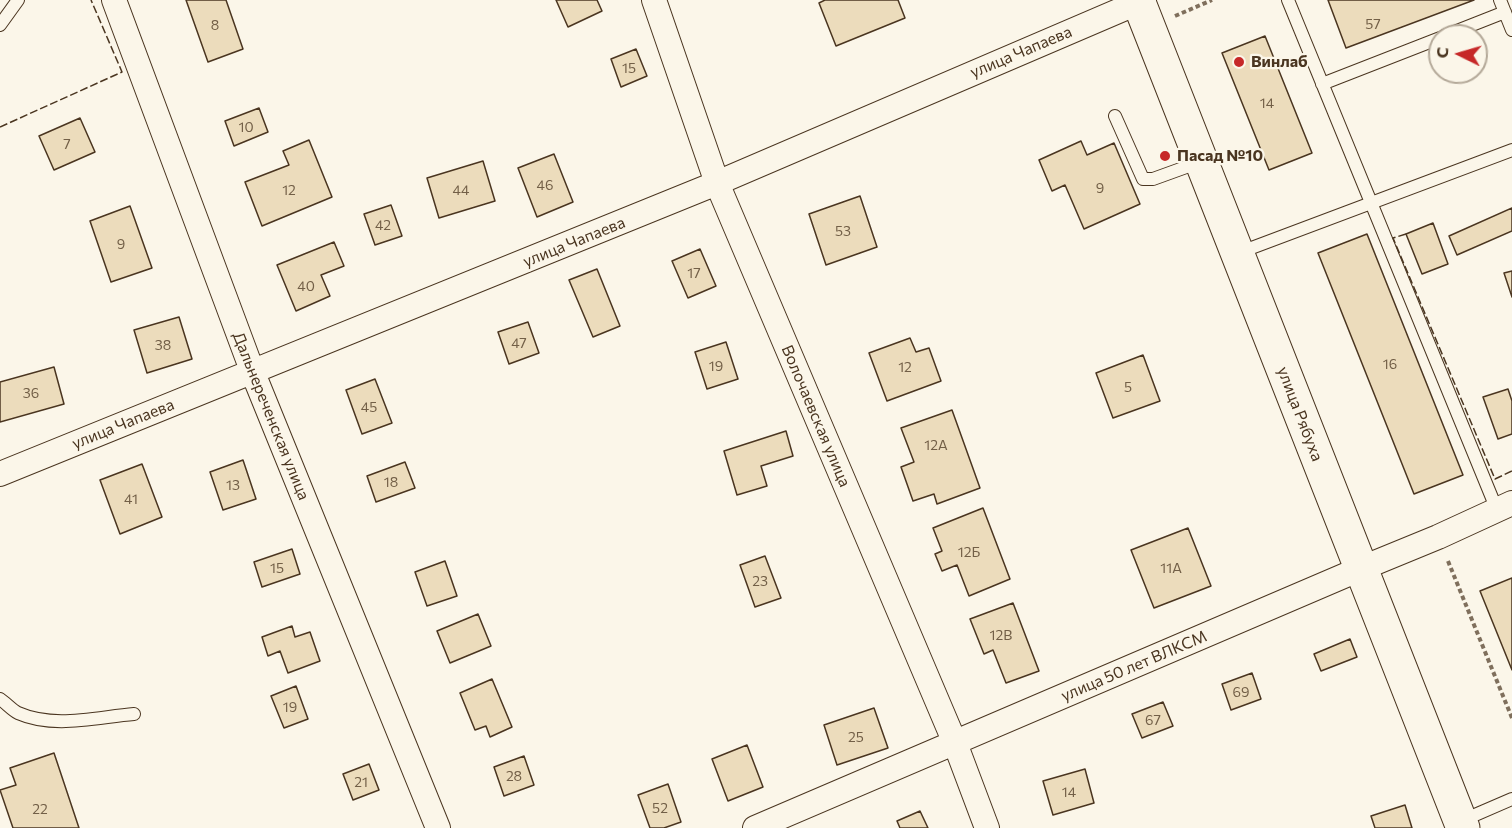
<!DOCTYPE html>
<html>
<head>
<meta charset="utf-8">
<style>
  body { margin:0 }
  #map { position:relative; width:1512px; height:828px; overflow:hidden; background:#fbf6e9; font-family:Commissioner,sans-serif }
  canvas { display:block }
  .north { position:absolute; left:1428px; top:24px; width:60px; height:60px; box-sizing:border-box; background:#fbf6e9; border:2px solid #b4a999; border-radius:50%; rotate:275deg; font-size:16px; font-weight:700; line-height:24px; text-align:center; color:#4a3520 }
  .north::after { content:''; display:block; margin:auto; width:21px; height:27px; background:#c62828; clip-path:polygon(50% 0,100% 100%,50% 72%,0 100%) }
</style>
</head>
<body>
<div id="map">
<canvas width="1512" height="828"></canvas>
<div class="north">С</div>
</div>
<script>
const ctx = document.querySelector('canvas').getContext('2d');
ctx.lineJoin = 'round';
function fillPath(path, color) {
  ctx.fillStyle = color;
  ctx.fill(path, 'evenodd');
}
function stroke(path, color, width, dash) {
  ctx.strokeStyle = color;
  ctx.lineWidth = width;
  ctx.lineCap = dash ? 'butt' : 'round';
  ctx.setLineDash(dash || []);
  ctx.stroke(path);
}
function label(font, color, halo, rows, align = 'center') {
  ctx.font = font + ' Commissioner,sans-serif';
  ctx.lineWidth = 4.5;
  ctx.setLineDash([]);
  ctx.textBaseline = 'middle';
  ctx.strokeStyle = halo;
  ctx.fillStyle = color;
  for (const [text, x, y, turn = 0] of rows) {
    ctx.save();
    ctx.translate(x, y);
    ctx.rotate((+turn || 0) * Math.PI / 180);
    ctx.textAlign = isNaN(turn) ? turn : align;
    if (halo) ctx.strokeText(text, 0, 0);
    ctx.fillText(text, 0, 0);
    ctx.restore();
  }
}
const building = new Path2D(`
  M186 0H226L243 49 208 62Z
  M556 0H597L602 11 568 27Z
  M825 0H898L905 18 836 46 819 3Z
  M1328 0H1474L1346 48Z
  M1265 36 1312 153 1269 170 1222 53Z
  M636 49 647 76 621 87 611 59Z
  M259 108 268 132 234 146 225 121Z
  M80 118 95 152 54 170 39 136Z
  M309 140 332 197 262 226 245 182 289 165 283 151Z
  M1081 141 1087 155 1114 143 1140 204 1084 229 1065 185 1052 191 1039 160Z
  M554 154 573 202 537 217 518 168Z
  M483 161 495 201 439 218 427 178Z
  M860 196 877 247 826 265 809 214Z
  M391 205 402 236 375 245 364 214Z
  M130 206 152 268 111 282 90 221Z
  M1512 208V231L1457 255 1449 236Z
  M1433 223 1448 264 1422 274 1406 234Z
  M1367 234 1463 475 1414 494 1318 253Z
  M334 242 344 266 321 275 330 296 296 311 277 265Z
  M700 249 716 286 688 298 672 261Z
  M597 269 620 326 593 337 569 280Z
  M1512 271V297L1504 273Z
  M179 317 192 359 147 373 134 330Z
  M528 322 539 353 509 364 498 332Z
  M910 338 916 352 929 348 941 381 887 401 869 353Z
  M726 342 738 379 707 389 695 352Z
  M1143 355 1160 401 1113 418 1096 373Z
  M54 367 64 404 0 422V382Z
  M375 379 392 423 362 434 346 390Z
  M1508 389 1512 401V434L1498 439 1483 397Z
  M952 410 980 488 937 504 934 494 913 501 901 467 914 462 901 428Z
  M786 431 793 456 761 466 767 486 737 495 724 451Z
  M243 460 256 499 223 510 210 472Z
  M405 462 415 488 376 502 367 476Z
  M142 464 162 517 120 534 100 480Z
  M983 508 1010 579 969 596 957 565 942 571 935 554 942 551 933 528Z
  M1188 528 1211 586 1154 608 1131 550Z
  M292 549 300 574 262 587 254 562Z
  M765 556 781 598 755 607 740 565Z
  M445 561 457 596 427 606 415 572Z
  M1512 578V670L1480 591Z
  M1013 603 1039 671 1006 683 993 650 984 654 970 619Z
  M478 614 491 646 450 663 437 631Z
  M292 626 295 637 310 632 320 661 288 673 280 651 268 656 262 637Z
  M1350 639 1357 657 1321 671 1314 654Z
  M1252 673 1261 699 1231 710 1222 684Z
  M492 679 512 727 490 737 486 726 475 730 460 693Z
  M296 686 308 719 284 728 271 696Z
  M1163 702 1173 726 1142 738 1132 714Z
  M874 708 888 748 837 765 824 725Z
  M747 745 763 787 728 801 712 759Z
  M54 753 79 828H13L0 790 16 785 10 768Z
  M524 756 534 785 504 796 494 767Z
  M369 764 379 790 353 800 343 774Z
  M1085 769 1094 803 1053 815 1043 781Z
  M668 784 681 822 664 828H650L638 795Z
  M1405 805 1412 828H1375L1371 816Z
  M920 811 928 828H900L897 821Z`);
fillPath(building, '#ecdcbc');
stroke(building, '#4a3520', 1.5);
const service = new Path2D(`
  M1288 0 1497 510
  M1500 0 1512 30
  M0 25 18 0
  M1444 36 1505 12
  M1322 84 1440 38
  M1115 116 1143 179H1153L1200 162
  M1238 253 1512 150
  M0 699C6 703 12 710 18 713 54 729 97 717 134 714
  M1461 821 1512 799`);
const minor = new Path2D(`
  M114 0 253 373 438 828
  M654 0 717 183 955 743 987 828
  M0 474 717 183 1144 0
  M755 828 1360 569 1438 537 1512 503`);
const secondary = new Path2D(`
  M1138 0 1463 828`);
stroke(service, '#4a3520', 14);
stroke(minor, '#4a3520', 26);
stroke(secondary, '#4a3520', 35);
stroke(new Path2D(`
  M1175 16 1212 0
  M1448 561 1512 718`), '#7f6f5c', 4, [4.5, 3]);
stroke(service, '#fbf6e9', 12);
stroke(minor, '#fbf6e9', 24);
stroke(secondary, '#fbf6e9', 33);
stroke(new Path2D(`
  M0 127 122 72 91 0
  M1406 234 1393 238 1495 479 1512 471`), '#4a3520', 1.5, [8, 3]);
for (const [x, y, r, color] of [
  [1239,62,6,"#c62828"],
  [1165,156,6,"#c62828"]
]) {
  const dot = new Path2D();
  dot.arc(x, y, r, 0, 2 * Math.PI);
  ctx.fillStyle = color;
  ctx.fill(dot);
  stroke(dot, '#fbf6e9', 2);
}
label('14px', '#725f47', null, [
  ["57",1373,24],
  ["8",215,25],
  ["15",629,68],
  ["14",1267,103],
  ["10",246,127],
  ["7",67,144],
  ["46",545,185],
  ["9",1100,188],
  ["12",289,190],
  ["44",461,190],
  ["42",383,225],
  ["53",843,231],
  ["9",121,244],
  ["17",694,273],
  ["40",306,286],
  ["47",519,343],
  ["38",163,345],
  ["16",1390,364],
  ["19",716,366],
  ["12",905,367],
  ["5",1128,387],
  ["36",31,393],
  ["45",369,407],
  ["12А",936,445],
  ["18",391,482],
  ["13",233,485],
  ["41",131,499],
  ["12Б",969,552],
  ["15",277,568],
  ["11А",1171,568],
  ["23",760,581],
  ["12В",1001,635],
  ["69",1241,692],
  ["19",290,707],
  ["67",1153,720],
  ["25",856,737],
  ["28",514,776],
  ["21",361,782],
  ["14",1069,792],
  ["52",660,808],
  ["22",40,809]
]);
label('16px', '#4a3520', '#fbf6e9', [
  ["улица Чапаева",1021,52,-23],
  ["улица Чапаева",574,242,-22],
  ["улица Рябуха",1300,414,69],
  ["Дальнереченская улица",271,416,68],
  ["Волочаевская улица",816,416,67],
  ["улица Чапаева",123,424,-22],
  ["улица 50 лет ВЛКСМ",1134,666,-23]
]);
label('bold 16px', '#4a3520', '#fbf6e9', [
  ["Винлаб",1251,62],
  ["Пасад №10",1177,156]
], 'left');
</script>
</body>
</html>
